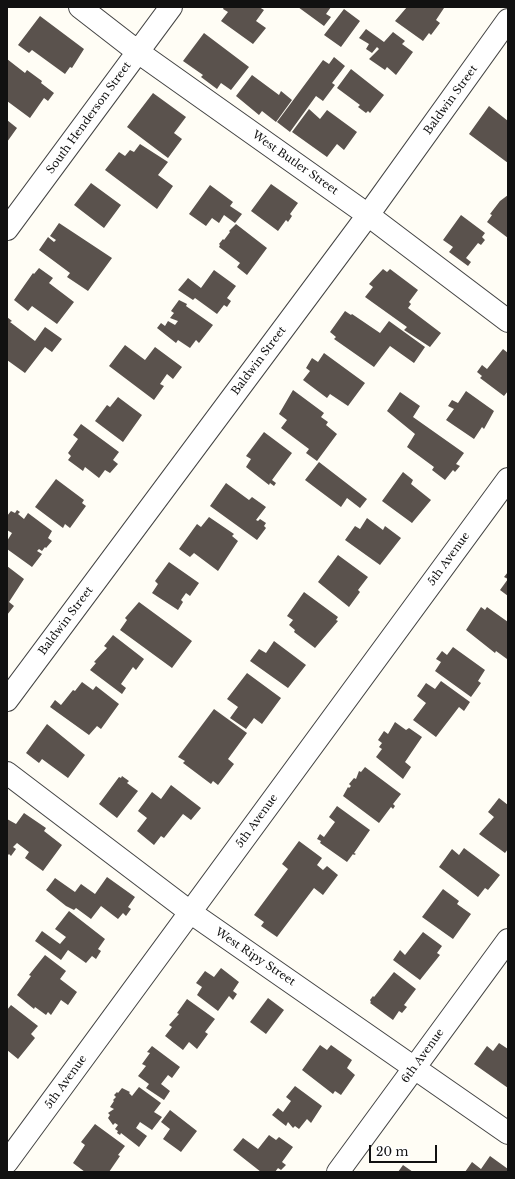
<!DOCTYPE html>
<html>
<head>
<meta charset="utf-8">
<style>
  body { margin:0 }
  #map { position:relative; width:515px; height:1179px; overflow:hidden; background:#fffdf5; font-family:"Libre Baskerville",serif }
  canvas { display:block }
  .frame { position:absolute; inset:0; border:8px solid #111; pointer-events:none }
  .scale { position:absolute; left:369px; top:1145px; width:68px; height:18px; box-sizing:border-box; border:2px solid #111; border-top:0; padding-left:5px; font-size:12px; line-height:14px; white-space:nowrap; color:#111; -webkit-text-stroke:3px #fff; paint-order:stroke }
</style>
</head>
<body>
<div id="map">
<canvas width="515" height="1179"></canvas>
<div class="frame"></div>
<div class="scale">20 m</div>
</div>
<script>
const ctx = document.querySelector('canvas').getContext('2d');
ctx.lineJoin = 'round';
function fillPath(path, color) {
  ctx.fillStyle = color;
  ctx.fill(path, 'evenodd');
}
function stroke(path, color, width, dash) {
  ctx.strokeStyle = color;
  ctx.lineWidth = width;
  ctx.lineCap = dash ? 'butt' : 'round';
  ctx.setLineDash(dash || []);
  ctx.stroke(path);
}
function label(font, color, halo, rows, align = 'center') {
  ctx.font = font + ' "Libre Baskerville",serif';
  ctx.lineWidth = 4;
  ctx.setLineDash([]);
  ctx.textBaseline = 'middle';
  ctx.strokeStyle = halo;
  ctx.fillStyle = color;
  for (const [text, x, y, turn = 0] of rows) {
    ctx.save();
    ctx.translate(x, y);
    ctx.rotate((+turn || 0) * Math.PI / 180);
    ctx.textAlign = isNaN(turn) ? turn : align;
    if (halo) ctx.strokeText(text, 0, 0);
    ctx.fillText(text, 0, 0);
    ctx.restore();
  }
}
fillPath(new Path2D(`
  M224 7H259L264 10 256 21 266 28 253 44 221 21 228 12 223 9Z
  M298 7H331L326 14 331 17 324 26Z
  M407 7 444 8 436 20 440 23 431 35 429 33 423 41 395 21Z
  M344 9 360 21 341 47 324 35Z
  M40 16 84 49 72 68 70 67 65 74 32 50 29 53 18 45Z
  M366 29 384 42 393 32 405 41 402 44 413 52 396 75 387 67 385 70 369 59 379 49 377 47 372 53 366 49 369 44 359 38Z
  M204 33 249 67 231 90 221 83 217 89 201 77 203 75 183 61Z
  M334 57 345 66 332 83 335 85 323 101 316 96 290 132 277 122 323 60 329 64Z
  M7 59 25 73 27 70 42 81 41 83 54 93 48 101 44 98 30 118 7 101Z
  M351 69 384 95 370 113 368 111 366 113 358 107 360 105 337 88Z
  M252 75 279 95 281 91 292 100 276 122 262 111 259 115 236 96Z
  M153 93 186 117 174 133 182 139 168 158 127 127Z
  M489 106 508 121V163L469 134Z
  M309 109 320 119 327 110 357 132 344 150 337 144 327 157 292 132Z
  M7 120 17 128 7 142Z
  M140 144 168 162 158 175 173 186 157 209 105 170 119 152 125 156 130 150 134 152Z
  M91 183 121 205 104 228 74 205Z
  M271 184 298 203 290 214 292 216 288 222 286 220 278 231 251 211Z
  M210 185 233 202 230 206 242 214 235 223 224 215 219 223 212 218 206 226 189 214Z
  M508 195V238L487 222 492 215 490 214 500 201Z
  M461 215 485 233 482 237 485 240 481 245 478 243 466 258 471 262 468 266 449 252 453 247 443 240Z
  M59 223 112 258 88 291 67 277 70 273 39 250 48 237 54 242 56 240 50 236Z
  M236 224 267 248 247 275 237 267 240 263 219 247 220 245 219 244 223 239 224 240 230 232 229 231Z
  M39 268 53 278 49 283 74 302 57 324 32 306 28 311 14 300 33 273 34 274Z
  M383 269 387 272 390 269 418 290 409 302 411 304 408 308 441 333 430 347 404 330 407 327 365 297 373 287 369 284Z
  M214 270 236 286 227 298 231 301 227 307 224 305 217 314 195 298 193 300 178 290 188 278 201 288Z
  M179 300 187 304 186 306 213 325 199 343 196 340 190 348 178 340 176 343 157 328 161 323 165 326 168 321 175 325 178 321 170 318 174 313 171 311Z
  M345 311 351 315 352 314 380 333 389 321 425 347 414 363 390 346 374 367 334 339 336 337 330 332Z
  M7 317 12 321 10 322 35 341 45 327 62 339 52 352 45 347 25 373 7 360Z
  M125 345 145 360 155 347 182 367 173 379 167 374 160 384 164 386 154 400 109 366Z
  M503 349 508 353V391L504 396 480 378 482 376 477 372 482 365 487 369Z
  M324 353 365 383 348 406 330 394 327 398 303 380 310 371 306 368 312 358 318 362Z
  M293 390 324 413 321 417 328 422 326 425 337 434 317 461 306 453 309 449 281 428 287 420 279 414Z
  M466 391 494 411 484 429 482 427 474 439 446 420 454 409 448 406 452 400 458 403Z
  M400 392 420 406 413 417 464 453 456 464 460 466 455 472 453 470 445 480 432 470 434 467 407 447 415 434 387 411Z
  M118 397 142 415 123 442 95 421 107 405 110 407Z
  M81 424 119 452 113 460 118 464 110 473 105 470 99 478 85 467 83 471 68 460 71 456 68 453 78 439 73 435Z
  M264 432 292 453 272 480 276 483 274 486 270 483 269 485 246 467 251 459 246 456Z
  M319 462 367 499 360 508 347 498 341 507 305 480Z
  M403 472 413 480 411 484 431 500 412 523 382 501Z
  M56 479 84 500 82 503 86 506 70 528 65 524 63 528 35 507Z
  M226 483 249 500 252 497 266 507 256 520 258 521 260 519 266 523 264 526 266 528 257 540 210 506Z
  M17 510 20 512 18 514 24 519 28 513 52 531 48 538 52 541 46 548 45 547 42 551 39 549 37 551 42 554 32 567 7 549V541L12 533 7 530V516L11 511 15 513Z
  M209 517 234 534 232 536 238 541 218 571 194 553 190 557 179 549 197 524 201 527Z
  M367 518 383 530 385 526 401 538 380 565 345 540 355 526 360 529Z
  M338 555 368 577 358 590 360 592 349 607 318 582Z
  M169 562 199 583 190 596 186 593 181 600 183 602 178 610 152 593 158 584 155 581Z
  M7 566 24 579 9 602 14 606 7 615Z
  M508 572V596L500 590 508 579 504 577Z
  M304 592 338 617 336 620 338 621 315 648 294 632 295 630 289 625 293 620 287 616Z
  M139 602 192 641 172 668 120 630 127 620 125 618Z
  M481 607 485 610 487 607 508 622 507 659 496 651 495 653 466 630Z
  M113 635 144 659 136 670 133 667 121 684 126 688 122 694 90 670 96 663 94 662 107 648 104 646Z
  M274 641 306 665 288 688 250 661 259 649 266 653Z
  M453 647 485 670 478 681 481 683 471 697 435 671 441 662 436 659 442 651 447 655Z
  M247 673 281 698 262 724 254 718 246 729 230 718 238 707 227 699Z
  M441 681 470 702 464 711 459 707 436 737 413 720 426 703 417 696 426 683 435 689Z
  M82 682 93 690 96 686 119 704 101 729 97 726 89 735 50 707 55 700 61 705 73 690 75 691Z
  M214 709 247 733 228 759 234 764 218 785 213 781 211 784 183 763 185 761 178 757Z
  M395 722 406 730 409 728 422 737 405 762 411 767 403 779 376 757 382 749 379 747 382 743 378 740 384 731 388 734Z
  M47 724 85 755 68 778 42 759 39 763 26 753Z
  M365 767 401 794 393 804 395 806 393 809 391 807 379 823 343 796 348 787 349 788 351 786 349 784 354 778 356 779 359 771 361 772Z
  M122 776 129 781 127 783 138 791 117 818 99 804 119 777 121 778Z
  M171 785 201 808 191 820 183 814 164 838 161 836 154 845 137 831 147 818 138 811 152 792 161 799Z
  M499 798 508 805V849L505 853 479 834 494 817 488 812Z
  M337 806 370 830 354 853 356 854 354 855 353 854 347 862 320 843 321 841 317 839 320 834 324 837 335 822 329 817Z
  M24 813 46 828 44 831 62 845 43 871 25 858 29 852 17 843 13 847 16 849 11 856 9 854 7 856V819L16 824Z
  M299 841 322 858 317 865 323 870 327 866 338 875 323 895 314 888 277 937 261 926 264 922 254 915 288 869 282 864Z
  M464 848 500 875 488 890 485 888 478 897 439 867 452 849 459 855Z
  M107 877 135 897 128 907 131 909 126 916 123 913 118 919 101 906 91 919 76 908 74 910 66 906 46 890 55 878 75 892 81 884 95 894Z
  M443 889 459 901 457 904 471 914 453 939 422 917Z
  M69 911 105 939 98 949 101 951 96 959 92 956 86 963 68 950 61 960 35 941 42 931 60 944 66 937 55 929Z
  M423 932 442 946 437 953 440 955 420 980 393 960 400 950 405 955Z
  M45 955 66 971 60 979 77 992 68 1005 61 1000 51 1015 48 1012 46 1015 35 1007 34 1009 17 995 31 976 29 975Z
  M221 968 239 982 233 991 237 994 233 1000 229 996 218 1011 197 995 202 987 196 983 205 971 214 977Z
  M394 972 416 989 404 1005 407 1007 402 1013 399 1011 393 1020 370 1003 371 1002 370 1000 373 996 374 997Z
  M268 998 284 1010 266 1034 250 1022Z
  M187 999 215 1019 205 1032 208 1034 197 1049 189 1042 183 1050 165 1036 172 1027 169 1025 179 1014 177 1013Z
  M11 1005 38 1026 31 1034 35 1038 18 1059 7 1050V1010Z
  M499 1043 508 1049V1088L474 1064 487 1046 493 1051Z
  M320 1045 327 1050 331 1045 352 1060 347 1068 355 1075 341 1095 335 1091 333 1094 302 1070Z
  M152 1046 180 1067 172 1078 168 1075 161 1084 170 1091 164 1100 146 1088 149 1084 138 1076 146 1066 142 1064 150 1053 147 1052Z
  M295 1086 322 1106 311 1123 307 1119 299 1129 295 1126 293 1128 288 1122 286 1126 272 1115 278 1108 283 1112 291 1101 286 1097Z
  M139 1087 161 1103 154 1112 162 1117 152 1130 140 1122 136 1128 147 1136 139 1147 121 1133 120 1135 117 1133 118 1131 115 1129 118 1125 115 1123 113 1125 108 1118 110 1115 108 1113 114 1109 110 1107 114 1101 113 1100 116 1097 114 1095 117 1092 118 1093 122 1088 130 1092 129 1093 132 1096Z
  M170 1110 197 1131 181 1152 163 1139 170 1129 161 1122Z
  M95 1124 125 1146 118 1155 120 1156 109 1172H85L73 1163 85 1145 81 1142Z
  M269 1135 276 1140 279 1137 293 1147 282 1162 286 1165 281 1170 278 1168 275 1172H261L233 1150 243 1138 258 1149Z
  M490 1156 508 1169V1172H465L472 1162 481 1169Z
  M403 1165 413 1172H398Z`), '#5a524d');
const minor = new Path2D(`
  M80 7 138 52 368 215 508 321
  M7 229 171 7
  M7 700 368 215 508 20
  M7 773 190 912 508 1133
  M7 1162 508 479
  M338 1172 508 940`);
stroke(minor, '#444', 24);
stroke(minor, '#fff', 22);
label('11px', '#111', '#fff', [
  ["Baldwin Street",451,100,-54],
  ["South Henderson Street",89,118,-54],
  ["West Butler Street",295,163,35],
  ["Baldwin Street",259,361,-53],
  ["5th Avenue",449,559,-54],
  ["Baldwin Street",66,621,-53],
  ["5th Avenue",257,821,-54],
  ["West Ripy Street",255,957,34],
  ["6th Avenue",423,1056,-54],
  ["5th Avenue",66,1082,-54]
]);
</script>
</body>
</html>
